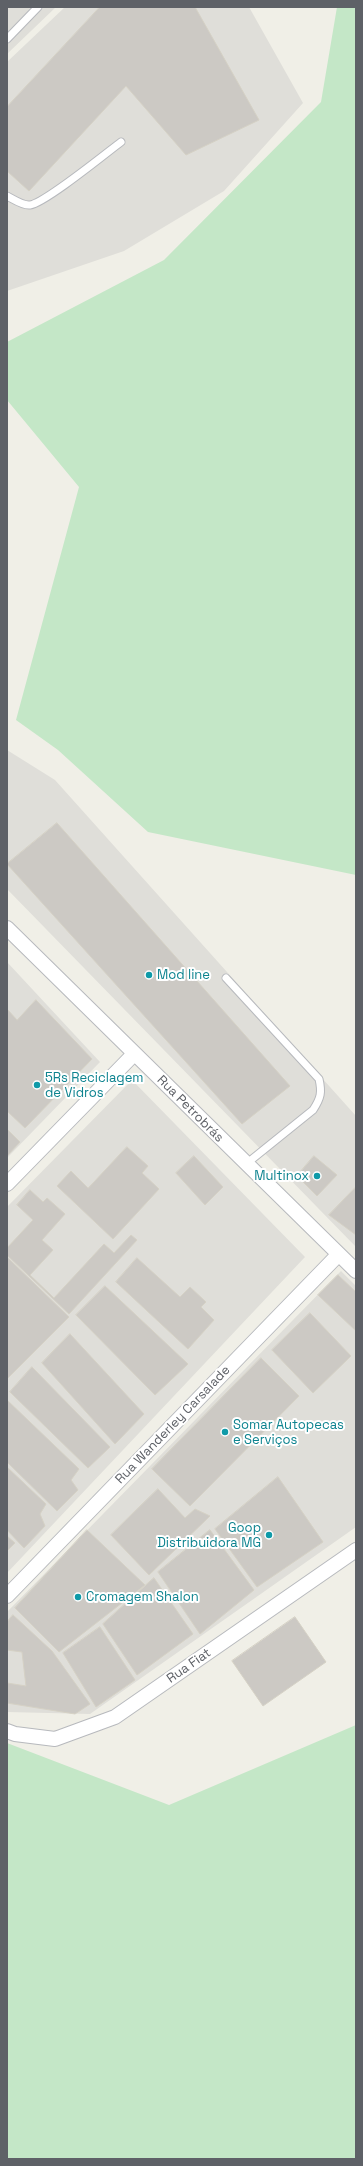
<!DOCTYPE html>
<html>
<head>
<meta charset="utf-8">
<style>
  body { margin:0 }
  #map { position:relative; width:363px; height:2166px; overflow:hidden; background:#f0efe7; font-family:"Space Grotesk",sans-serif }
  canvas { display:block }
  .frame { position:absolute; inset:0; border:8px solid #5e6167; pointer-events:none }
</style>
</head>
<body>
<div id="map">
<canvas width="363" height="2166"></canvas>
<div class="frame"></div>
</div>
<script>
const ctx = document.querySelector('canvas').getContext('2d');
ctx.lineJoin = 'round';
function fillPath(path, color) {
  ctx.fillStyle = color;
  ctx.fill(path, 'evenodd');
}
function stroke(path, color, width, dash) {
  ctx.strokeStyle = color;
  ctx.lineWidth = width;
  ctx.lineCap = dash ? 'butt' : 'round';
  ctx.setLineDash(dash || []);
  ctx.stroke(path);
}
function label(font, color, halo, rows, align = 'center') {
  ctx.font = font + ' "Space Grotesk",sans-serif';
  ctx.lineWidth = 4;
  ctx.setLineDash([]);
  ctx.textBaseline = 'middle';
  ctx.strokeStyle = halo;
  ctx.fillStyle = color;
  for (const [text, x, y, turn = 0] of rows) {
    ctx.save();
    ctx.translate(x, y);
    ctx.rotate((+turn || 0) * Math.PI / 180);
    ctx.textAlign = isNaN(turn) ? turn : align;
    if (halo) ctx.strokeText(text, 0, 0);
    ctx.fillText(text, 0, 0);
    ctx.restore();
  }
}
fillPath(new Path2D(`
  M7 7H56L7 54Z
  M65 7H249L303 103 224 191 124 251 7 291V62Z
  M7 750 55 780 356 1116V1247L7 889Z
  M7 962 100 1062 7 1158Z
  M132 1080 305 1257 7 1573V1207Z
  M341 1271 356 1286V1527L90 1714 7 1712V1612Z`), '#dfded9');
fillPath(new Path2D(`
  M337 7H356V875L148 832 58 750 16 720 79 487 7 400V342L164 260 321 102Z
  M356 1725V2159H7V1743L169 1805Z`), '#c4e7c7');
const building = new Path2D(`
  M100 7H195L259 120 186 155 126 86 29 191 7 171V107Z
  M57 823 290 1086 242 1124 7 864Z
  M36 1000 92 1059 25 1128 7 1111V1009L17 1020Z
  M7 1129 20 1142 7 1156Z
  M127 1147 148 1166 142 1173 159 1189 113 1239 57 1186 71 1171 88 1188Z
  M194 1156 223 1187 205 1205 176 1173Z
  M314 1156 337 1175 317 1196 297 1176Z
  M356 1187V1235L329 1215Z
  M30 1190 43 1202 47 1198 65 1214 42 1240 53 1250 30 1275 54 1298 104 1244 114 1253 131 1235 137 1240 69 1314 7 1255V1248L33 1220 17 1205Z
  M7 1257 69 1317 7 1379Z
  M137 1258 180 1297 190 1287 206 1302 201 1307 214 1320 188 1349 116 1282Z
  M338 1275 356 1292V1331L318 1295Z
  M105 1286 188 1364 155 1395 76 1315Z
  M310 1313 351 1356 313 1393 272 1350Z
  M70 1334 144 1414 115 1444 42 1363Z
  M261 1358 299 1396 190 1506 152 1469Z
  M32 1367 110 1447 88 1468 10 1392Z
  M7 1400 79 1469 71 1480 78 1490 57 1511 7 1462Z
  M7 1467 46 1504 40 1514 45 1526 24 1548 7 1530Z
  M278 1477 323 1542 257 1587 215 1529Z
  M158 1489 185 1518 195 1509 210 1516 149 1575 111 1535Z
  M87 1530 145 1585 59 1652 15 1608Z
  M210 1530 254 1590 200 1634 158 1572Z
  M7 1536 15 1543 7 1551Z
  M154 1578 193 1634 137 1675 103 1624Z
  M13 1615 52 1651 90 1704 75 1714 7 1703V1683L26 1686 22 1652 7 1650V1622Z
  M295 1617 326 1662 263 1706 232 1661Z
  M100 1627 135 1680 96 1707 63 1653Z`);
fillPath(building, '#ccc9c4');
stroke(building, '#d5d1c5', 1);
const lane = new Path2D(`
  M7 39 38 7
  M7 196C13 199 23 206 30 205 45 203 105 154 121 142
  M226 978 319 1079C322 1092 321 1098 313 1110L246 1164`);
const street = new Path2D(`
  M7 928 356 1271
  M7 1184 134 1054
  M7 1596 338 1255
  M7 1731 15 1734 55 1739 115 1717 356 1550`);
stroke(lane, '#b7b9bd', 9);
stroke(street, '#b7b9bd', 16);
stroke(lane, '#fff', 7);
stroke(street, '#fff', 14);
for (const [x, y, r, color] of [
  [149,975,4,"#0f9aa8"],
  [37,1085,4,"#0f9aa8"],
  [317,1176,4,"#0f9aa8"],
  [225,1432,4,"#0f9aa8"],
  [269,1535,4,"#0f9aa8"],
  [78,1597,4,"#0f9aa8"]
]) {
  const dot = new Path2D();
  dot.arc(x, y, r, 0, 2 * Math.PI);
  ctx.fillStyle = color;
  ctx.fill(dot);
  stroke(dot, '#fff', 1.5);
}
label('13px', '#0d838f', '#fff', [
  ["Mod line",157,975],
  ["5Rs Reciclagem",45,1078],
  ["de Vidros",45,1093],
  ["Multinox",309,1176,"right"],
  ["Somar Autopecas",233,1425],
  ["e Serviços",233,1440],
  ["Goop",261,1528,"right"],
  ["Distribuidora MG",261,1543,"right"],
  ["Cromagem Shalon",86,1597]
], 'left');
label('13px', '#5e6167', '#fff', [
  ["Rua Petrobrás",190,1109,45],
  ["Rua Wanderley Carsalade",173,1425,-46],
  ["Rua Fiat",189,1666,-35]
]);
</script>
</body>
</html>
